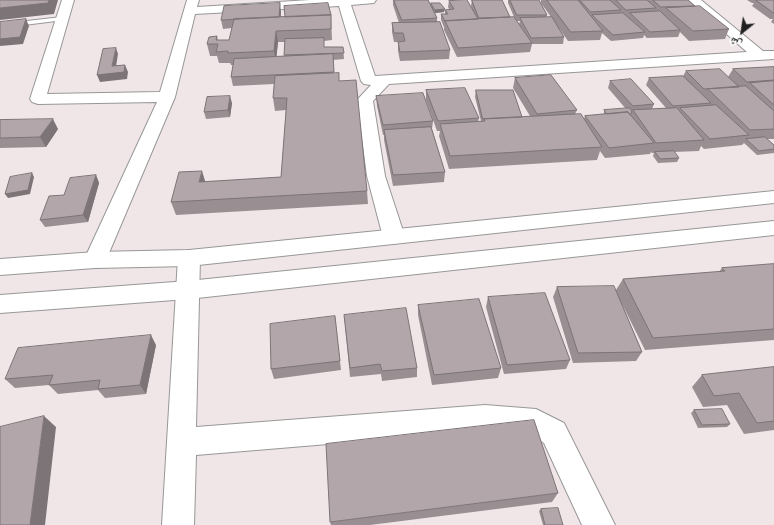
<!DOCTYPE html>
<html>
<head>
<meta charset="utf-8">
<style>
  body { margin:0 }
  #map { position:relative; width:774px; height:525px; overflow:hidden; background:#f0e6e7; font-family:"Work Sans","Noto Naskh Arabic",sans-serif }
  canvas { display:block }
  .north { position:absolute; left:722px; top:12px; width:40px; height:40px; -webkit-text-stroke:3px #fff; paint-order:stroke; rotate:210deg; font-size:11px; font-weight:700; line-height:16px; text-align:center; color:#202020 }
  .north::after { content:''; display:block; margin:auto; width:14px; height:18px; background:#202020; clip-path:polygon(50% 0,100% 100%,50% 72%,0 100%) }
</style>
</head>
<body>
<div id="map">
<canvas width="774" height="525"></canvas>
<div class="north">ش</div>
</div>
<script>
const ctx = document.querySelector('canvas').getContext('2d');
ctx.lineJoin = 'round';
function stroke(path, color, width, dash) {
  ctx.strokeStyle = color;
  ctx.lineWidth = width;
  ctx.lineCap = dash ? 'butt' : 'round';
  ctx.setLineDash(dash || []);
  ctx.stroke(path);
}
function fillPath(path, color) {
  ctx.fillStyle = color;
  ctx.fill(path, 'evenodd');
}
const service = new Path2D(`
  M62 17 65 19 64 20 0 28V24Z`);
const minor = new Path2D(`
  M62 0H74L47 94 160 92 187 0H199L197 7 310 0H376L374 3 351 5 375 76 747 52 688 0H701L763 51H774V59L389 84 373 101 385 176 405 237 401 242 394 244 387 242 383 237 367 176 357 100 371 85 364 84 361 81 339 6 195 14 175 97 106 260 103 266 95 268 87 266 84 260 157 102 38 104 32 102 30 99Z
  M189 250 197 252 200 258 196 427 485 405 536 409 564 423 615 525H582L544 443 532 435 485 431 196 455 194 525H162L178 258 181 252Z`);
const tertiary = new Path2D(`
  M774 191V203L189 266 95 268 0 275V259L95 252 189 250Z
  M774 221V235L188 299 0 313V295L188 281Z`);
stroke(service, '#979797', 2);
stroke(minor, '#979797', 2);
stroke(tertiary, '#979797', 2);
fillPath(service, '#fff');
fillPath(minor, '#fff');
fillPath(tertiary, '#fff');
fillPath(new Path2D(`
  M393 0H428L431 5V3L444 12 435 13 437 18V22L450 50 449 59 400 61 398 51V42H394L392 32V23H399L393 5Z
  M472 0 510 17H514L508 3V0H539L547 15 546 17H551L541 3V0H688L695 6 729 29 725 39 689 41 680 32 678 37 647 38 644 35 643 38 611 41 602 33 600 40 568 41 559 28 564 37 563 44H532L530 52 457 57 444 30V27L441 20V14H445V10L449 9 448 7 449 1 473 11 471 6ZM517 21H520L519 24 520 26Z
  M747 0H774V24L771 22 773 19H770L752 6 754 3H752Z
  M281 12V17L331 15 332 40 324 41V47H343L344 59 333 60 334 74 340 81 367 191 368 204 176 215 171 202 205 182 281 177 286 110 275 111 273 98 274 84 233 86 231 77 233 65H231L230 63H219L217 56H210L207 44 217 36 218 40H229L232 28 223 29 221 20ZM278 42H285L284 56 276 57Z
  M774 67V139H767L774 145V153L757 155 744 143 746 141 742 145 704 149 701 146 699 151 674 152 679 158 677 162 658 163 653 156 654 153H652L651 152 650 154 605 158 600 151 597 160 449 169 439 136 440 131H437L426 100V90L479 118 478 122 481 121 475 97 476 90 522 117 530 116 513 88 515 78 577 110 575 114 584 119 585 116 604 114V110L626 109 608 88 610 81 654 104 652 109 666 108 646 85 649 78 683 76 686 71 728 77 733 69Z
  M376 96 433 121 432 129 445 172 444 182 393 186 384 140V135H383L377 106Z
  M232 103 230 117 206 119 204 112Z
  M0 120 58 129 46 147 0 148Z
  M96 175 99 183 88 222 45 227 40 220 64 195Z
  M774 264V340L645 350 621 302 642 352 636 361 573 363 553 297 557 287 616 290 623 279 719 272 722 268Z
  M488 297 570 360 566 369 504 374 486 307Z
  M418 305 501 368 498 378 432 385 418 315Z
  M344 315 417 368V377L382 381 381 374 350 377Z
  M335 316 341 370 274 379 271 369Z
  M156 345 146 394 105 398 98 390 58 394 49 385 15 388 5 379Z
  M774 367V430L744 434 727 405 703 407 692 387 702 375Z
  M694 410 730 424 727 427 698 428 691 413Z
  M558 493 552 502 370 525H331L330 522Z
  M541 509 563 525H543L539 511Z`), '#998f92');
fillPath(new Path2D(`
  M49 0H58L54 14 0 20V8Z
  M280 3 281 12 280 26 279 17Z
  M445 9 444 12 435 13V10Z
  M26 19 29 26 23 44 0 46V39Z
  M276 31 278 42 276 63 274 51Z
  M116 48 118 54 115 73 125 65 128 72 127 79 100 82 97 75 112 66Z
  M230 96 232 103 230 117 228 110Z
  M53 119 58 129 46 147 40 137Z
  M202 171 206 184 199 182Z
  M32 173 34 177 30 194 8 198 5 194Z
  M96 175 99 183 88 222 83 215Z
  M151 335 156 345 146 394 140 385Z
  M44 416 56 427 45 525H30Z`), '#7d7477');
const building = new Path2D(`
  M0 0H49L48 3 0 8Z
  M394 0H428L437 18 402 20Z
  M467 0 478 19 445 21 441 14H448L445 10 454 9 449 1Z
  M472 0H502L510 17 479 18Z
  M510 0H539L547 15H517Z
  M547 0H578L603 31 571 32Z
  M580 0H610L621 10 591 12Z
  M616 0H647L656 8 626 10Z
  M653 0H688L695 6 661 7Z
  M756 0H774V13Z
  M280 3 279 17 221 20 224 6Z
  M328 3 331 15 285 17 284 6Z
  M431 3H440L445 9 435 10Z
  M700 6 729 29 693 31 666 8Z
  M660 11 680 30 650 32 630 13Z
  M623 13 645 32 613 35 592 15Z
  M331 15V29L276 31 274 51 228 53V51L216 52 218 44H207L209 37 217 36 216 40H229L234 19Z
  M514 17 532 43 458 48 445 21Z
  M552 17 564 37 531 38 520 18Z
  M26 19 20 37 0 39V22Z
  M440 22 450 50 400 52 398 42 405 41 403 33H394L392 23Z
  M324 38V47H343L344 53 284 55 285 39Z
  M116 48 112 66 125 65 124 72 97 75 103 49Z
  M333 54 334 72 231 77 234 59Z
  M774 67V80L747 82 733 69Z
  M720 69 739 87 704 89 686 71Z
  M339 73V81L356 80 367 191 171 202 179 172 202 171 199 182 281 177 287 98H273L275 76Z
  M551 75 577 110 537 114 515 78Z
  M683 76 711 103 673 106 649 78Z
  M631 79 654 104 633 106 610 81Z
  M774 81V105L750 83Z
  M746 86 774 111V129L750 130 708 89Z
  M465 88 479 118 438 121 426 90Z
  M476 90H513L522 117 483 119Z
  M423 93 433 121 383 125 376 96Z
  M230 96 228 110 204 112 207 97Z
  M716 105 749 135 710 139 680 108Z
  M630 108 632 112 630 115 628 112 607 114 604 110Z
  M677 108 704 140 656 143 633 110Z
  M628 112 654 143 609 148 585 116Z
  M581 114 602 147 450 156 440 124 485 121 484 119Z
  M53 119 40 137 0 138V120Z
  M431 127 445 172 393 175 384 130Z
  M765 137 774 145V149L759 151 746 139Z
  M674 151 679 158 660 159 655 152Z
  M32 173 28 190 5 194 10 177Z
  M96 175 83 215 40 220 49 196 64 195 70 178Z
  M774 264V329L653 338 623 279 725 271 722 268Z
  M614 286 642 352 578 353 557 287Z
  M545 293 570 360 507 365 488 297Z
  M479 299 501 368 434 375 418 305Z
  M406 308 417 368 382 371 380 364 350 368 344 315Z
  M335 316 340 361 271 369 270 324Z
  M151 335 140 385 98 389 100 380 49 385 53 375 5 379 18 348Z
  M774 367V421L757 423 739 393 714 396 702 375Z
  M722 409 730 424 702 425 694 410Z
  M44 416 30 525H0V427Z
  M534 420 558 493 330 522 326 444Z
  M558 508 563 525H545L541 509Z`);
fillPath(building, '#b2a6aa');
stroke(building, '#7d7477', 1);
</script>
</body>
</html>
